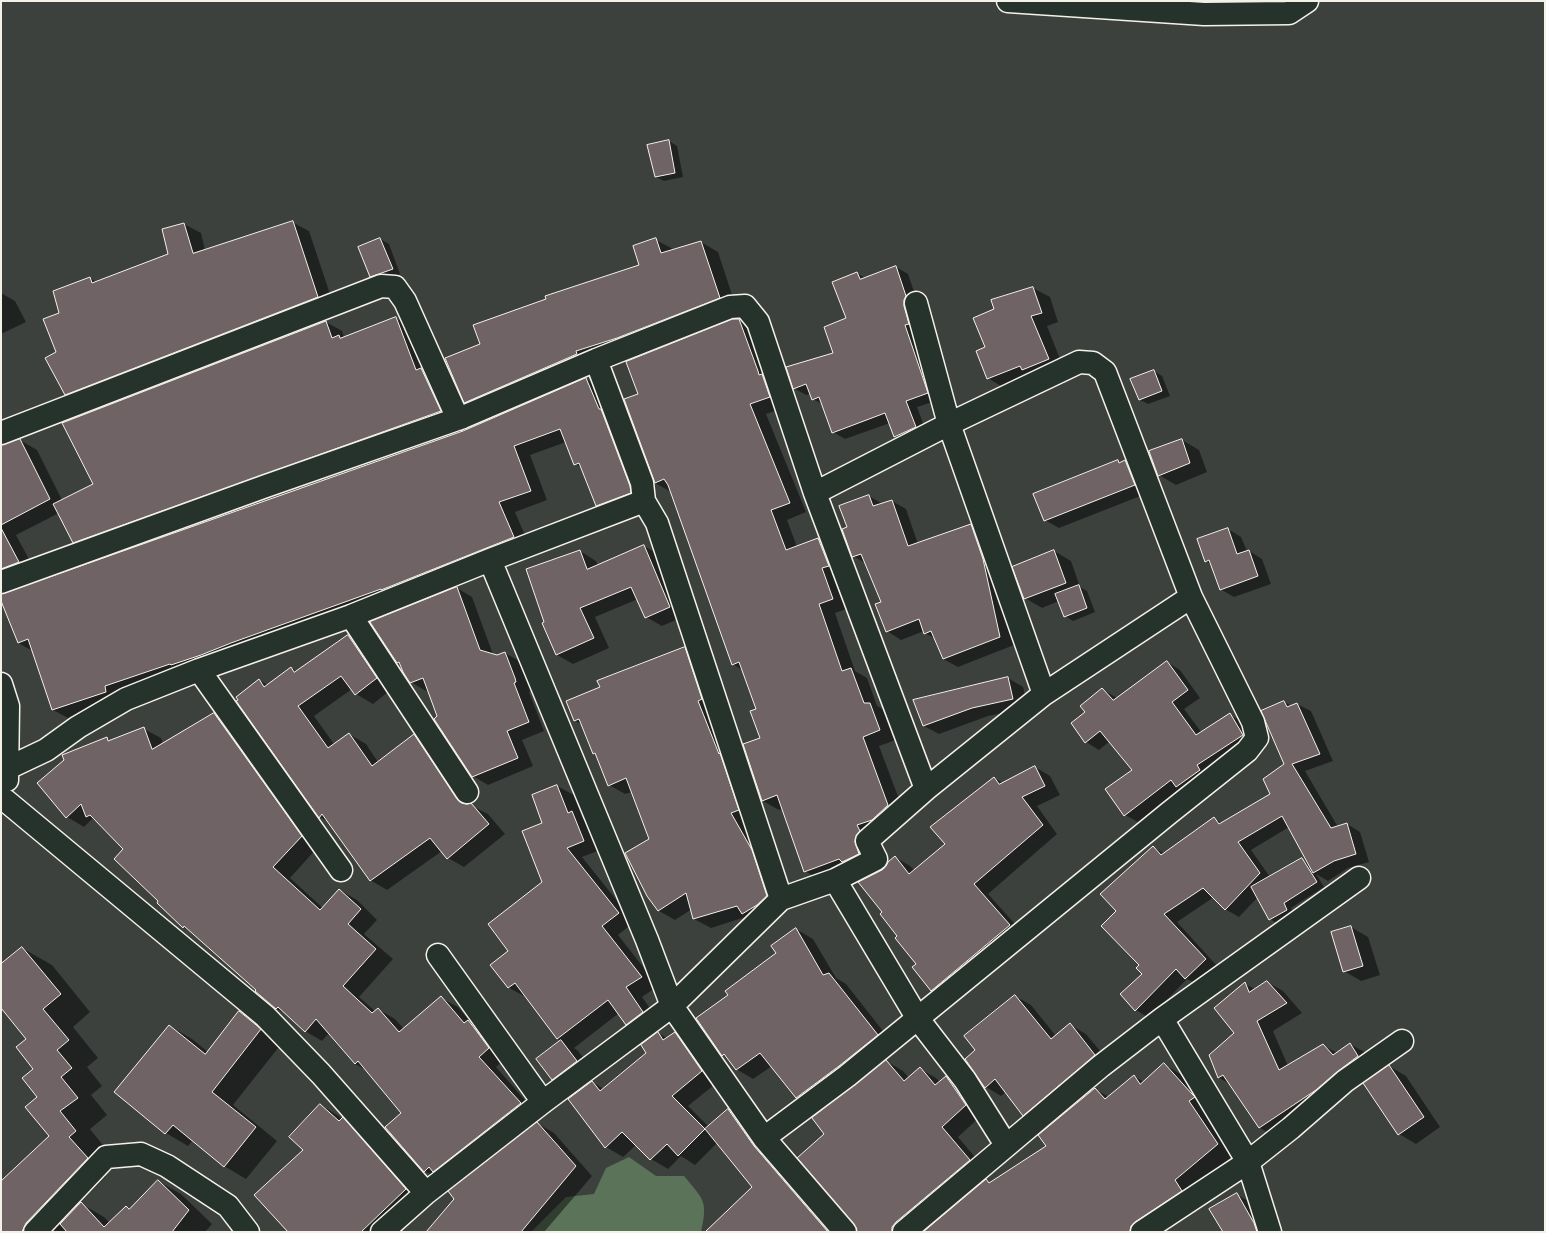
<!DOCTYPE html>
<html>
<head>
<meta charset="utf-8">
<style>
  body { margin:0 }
  #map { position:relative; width:1546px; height:1233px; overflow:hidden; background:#3c413e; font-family:"Patrick Hand",sans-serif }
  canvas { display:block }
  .frame { position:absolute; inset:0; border:2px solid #f4f1e8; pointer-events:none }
</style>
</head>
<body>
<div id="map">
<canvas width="1546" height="1233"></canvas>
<div class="frame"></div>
</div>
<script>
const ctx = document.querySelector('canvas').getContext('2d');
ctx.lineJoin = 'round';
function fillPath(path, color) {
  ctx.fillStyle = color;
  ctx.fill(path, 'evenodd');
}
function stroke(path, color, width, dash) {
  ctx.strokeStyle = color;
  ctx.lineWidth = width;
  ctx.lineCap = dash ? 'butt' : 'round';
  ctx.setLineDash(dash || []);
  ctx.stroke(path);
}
fillPath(new Path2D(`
  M629 1157 656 1176H684C704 1200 708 1201 701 1232H531L566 1197 594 1194 606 1168Z`), '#5b7358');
fillPath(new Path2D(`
  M669 141 677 146 683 177 664 181 656 177Z
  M292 222 309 231 334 306 82 404 66 394 57 352 60 314 90 278 97 282 169 254 184 224 201 233 205 250Z
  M380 239 389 244 400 274 379 281 371 276Z
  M656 240 673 249 701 242 718 252 736 307 482 412 465 402 481 344 641 266Z
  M896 267 908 274 918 303 939 400 917 407 927 434 907 444 895 437 890 423 845 439 833 432 822 404 813 399 811 394 806 395 794 388 834 354 847 319 857 273 865 278Z
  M1033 288 1050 297 1058 322 1047 326 1064 369 1004 388 988 378 986 348 995 310 992 301Z
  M1 293 15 301 26 322 1 334Z
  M396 318 412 328 457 421 90 552 74 542 59 513 16 535 36 572 1 583V446L20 440 37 450 62 500 94 484 326 322 342 331 344 337Z
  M738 320 755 330 786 407 766 414 806 512 787 520 797 547 818 539 835 548 849 608 835 613 855 671 867 678 877 706 886 711 896 740 879 746 905 815 871 852 822 881 805 871 783 809 779 810 763 801 761 738 757 709 742 670 733 664 671 492 655 483 640 394Z
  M1154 371 1162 376 1170 396 1148 404 1140 400Z
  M586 379 603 388 646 496 613 515 597 505 582 468 575 464 566 442 530 455 547 500 515 512 530 547 122 701 70 719 53 710 33 651 18 643 1 599V595H5L271 499 463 431Z
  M1182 440 1199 450 1207 472 1176 485 1159 475Z
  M1118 461 1122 463 1125 461 1140 470 1148 493 1059 528 1045 520Z
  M869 496 883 504 892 501 906 509 918 544 971 525 985 533 998 568 1014 645 958 667 943 659 936 639 925 633 924 631 901 640 887 631 882 603 867 564 853 556 848 528Z
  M1228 529 1241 537 1247 551H1249L1262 559 1271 584 1234 597 1220 589 1212 565 1206 561Z
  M644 546 660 555 685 616 662 626 646 617 638 599 595 617 609 648 573 664 557 655 543 623 545 622 580 551 596 561 598 565Z
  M1054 551 1071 561 1080 587 1087 591 1095 612 1073 621 1065 616 1059 601 1042 608 1025 598Z
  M457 588 472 597 494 657 505 653 521 662 530 688 531 691 529 692 544 731 522 740 533 766 488 785 473 776 439 717 429 690 426 691 411 682 401 664 398 662Z
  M348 636 365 646 393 688 373 704 356 694 352 689 314 716 334 744 349 734 366 744 378 762 414 735 431 745 470 805 488 814 505 834 464 867 448 858 442 851 387 890 370 880 329 822 320 817 238 701 259 680 268 685 291 668 296 671Z
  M685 648 701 658 783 905 711 928 694 919 692 909 675 920 659 911 648 895 650 840 632 792 625 794 609 785 597 755 594 754 583 725 575 721 601 688Z
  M1167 662 1180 670 1200 698 1184 709 1202 733 1230 715 1243 722 1256 743 1182 790 1138 822 1125 815 1133 770 1110 741 1099 750 1086 742 1087 713 1102 689 1117 698Z
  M1008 678 1023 687 1028 708 988 716 939 734 924 726 914 701Z
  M1284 702 1292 706 1297 704 1311 711 1333 761 1305 771 1338 827 1347 824 1360 832 1369 862 1348 868 1328 881 1316 874 1324 887 1291 908 1295 915 1278 924 1270 919 1258 897 1239 917 1225 909 1214 897 1177 922 1218 967 1199 985 1187 979 1149 1018 1136 1010 1121 994 1143 974 1117 911 1153 847 1165 854 1214 819 1222 823 1272 794 1286 764ZM1289 827 1309 864 1301 859 1270 877 1251 850Z
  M214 714 231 724 318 847 290 878 323 908 340 890 357 900 377 920 364 934 393 959 359 997 375 1011 378 1009 395 1019 404 1029 441 998 458 1007 472 1024 485 1031 506 1058 496 1067 537 1114 442 1181 425 1171 386 1128 403 1113 368 1071 355 1064 329 1033 322 1041 305 1031 290 1016 277 1009 256 991 257 989 193 933 183 927 158 903 160 901 125 849 99 823 92 819 84 827 67 817 107 739 111 741 144 729 161 738 163 744Z
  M1035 767 1050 776 1060 795 1037 806 1057 834 988 894 1024 934 947 999 932 990 883 912 882 871 895 857 910 866 915 871 946 844 994 778 1003 783Z
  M557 786 574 795 583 819 589 822 600 850 582 857 634 922 618 935 658 986 642 997 659 1021 643 1033 627 1024 619 1013 574 1048 578 1051 593 1071 570 1089 553 1079 561 1041 558 1039 526 997 509 988 492 965 509 951 543 883V824Z
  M1351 927 1368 937 1380 975 1361 981 1344 971Z
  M796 929 813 939 836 978 846 984 894 1045 814 1107 797 1098 772 1066 753 1079 736 1069 729 1058 723 1055 730 995 777 953Z
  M22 948 52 965 90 1012 73 1027 98 1058 87 1067 102 1086 91 1095 107 1115 90 1129 106 1149 88 1163 58 1146 38 1097 34 1069 27 1039 1 1006V965Z
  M1267 982 1283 991 1302 1013 1273 1031 1288 1066 1323 1045 1337 1053 1350 1044 1366 1053 1276 1137 1260 1128 1230 1084 1219 1078 1210 1055 1236 1033 1245 984 1255 989Z
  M1015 996 1031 1005 1056 1036 1070 1025 1086 1034 1111 1064 1039 1124 1023 1115 1006 1092 1001 1096 986 1087 976 1050Z
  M239 1012 261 1025 282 1043 233 1105 277 1141 246 1179 224 1166 193 1140 188 1146 166 1133 116 1092 170 1026 192 1039 208 1052Z
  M658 1033 667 1038 675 1033 692 1043 719 1081 688 1106 709 1127 728 1110 745 1119 836 1232H706L754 1187 717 1143 695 1165 681 1156 668 1169 651 1159 636 1145 623 1157 606 1147 569 1100 592 1082 604 1089 648 1053Z
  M886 1061 903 1071 909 1078 920 1069 936 1078 940 1082 946 1077 963 1086 982 1115 958 1137 986 1170 894 1232H858L826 1134Z
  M1164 1064 1180 1074 1209 1105 1235 1154 1191 1190 1151 1232H925L986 1181 990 1183 1048 1146 1095 1089 1109 1097 1134 1076 1144 1082Z
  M1389 1066 1406 1076 1440 1127 1416 1144 1399 1134Z
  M321 1105 337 1115 342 1119H343L359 1128 422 1199 387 1232H307L304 1150Z
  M537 1123 554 1133 592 1176 544 1232H429Z
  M37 1149 83 1163 106 1176 80 1203 104 1217 110 1223 130 1209 158 1181 181 1194 212 1224 205 1232H1V1182Z
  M1237 1195 1254 1204 1270 1232H1220L1223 1230Z`), '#0007');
const building = new Path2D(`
  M669 140 675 173 655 177 647 145Z
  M293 221 318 297 65 395 45 358 56 352 43 319 59 313 53 291 90 277 92 283 168 254 162 229 184 223 193 253Z
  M380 238 393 269 370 277 358 247Z
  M656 238 661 253 701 241 720 298 617 338 576 351 577 354 464 403 445 358 480 344 473 325 546 299 545 296 639 265 633 246Z
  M896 266 906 296 904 300V306L909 324 905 325 928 393 906 401 916 427 894 437 885 413 832 433 819 397 812 400 806 384 793 389 786 367 833 353 824 327 846 318 832 282 857 272 860 279Z
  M1033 287 1042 313 1031 316 1049 359 1022 370 1020 366 987 379 976 351 985 347 973 318 994 309 991 300Z
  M396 317 416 370 421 368 441 411 73 543 53 504 93 484 62 423 326 321 332 338 339 335 340 338Z
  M733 319H739L758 371 759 375 762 374 770 397 750 404 790 503 771 510 786 550 818 538 829 566 822 568 833 599 819 604 842 671 851 668 864 703H870L880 730 863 737 888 805 872 820 857 825 860 831 856 836 855 842 859 854 842 862 839 859 804 872 777 795 762 801 743 744 760 738 750 711 756 709 739 662 732 665 668 485 664 479 655 483 624 399 638 394 626 362Z
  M1154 370 1162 391 1139 400 1130 379Z
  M586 378 599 409H601L630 486 631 493 596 506 579 463 574 465 560 429 514 446 531 491 499 502 514 537 381 590V589L231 643 201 655 171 665 170 664 105 686 106 692 52 710 28 639 18 643 1 601V594L463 431Z
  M20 439 50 499 1 525V445Z
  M1182 439 1190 463 1158 476 1149 451Z
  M1118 460 1119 463 1125 460 1135 485 1044 521 1033 494Z
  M869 495 873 506 892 500 908 546 971 524 983 559 1000 637 943 659 931 631 924 634 919 619 886 632 875 604 881 602 861 554 852 557 842 529 847 527 839 506Z
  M1 528 19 562 1 569Z
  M1228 528 1237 554 1249 550 1258 576 1220 590 1209 560 1205 562 1197 539Z
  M644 545 670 607 645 618 631 587 580 608 594 638 556 655 542 623 544 622 526 569 580 550 587 569Z
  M1054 550 1066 583 1024 599 1012 567Z
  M1079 585 1087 608 1064 617 1055 594Z
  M457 587 480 650 497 655 505 652 515 678 516 682 514 683 529 722 507 731 518 758 472 777 434 719 437 716 423 678 410 683 403 672 399 662 397 663 370 622Z
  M348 635 377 678 355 695 341 676 298 706 328 748 349 733 372 766 414 734 457 799 462 803 467 804 471 803 489 824 447 859 430 838 370 881 322 814 319 818 236 701 238 700 236 697 259 679 264 687 291 667 294 672Z
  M685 647 702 699 698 701 719 754 720 753 739 810 731 813 752 850 767 896 757 905 742 914 737 906 693 919 686 893 658 911 647 896 625 853 649 839 626 778 608 786 595 753 593 754 579 719 574 721 566 701 600 687 597 681Z
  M1167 661 1188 690 1172 702 1196 735 1230 713 1243 735 1197 765 1200 770 1176 787 1171 780 1124 816 1105 789 1132 770 1100 731 1085 743 1071 723 1085 712 1080 706 1102 688 1113 700Z
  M1008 677 1013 699 972 708 923 726 913 700Z
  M1284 701 1287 707 1297 703 1320 754 1292 764 1331 828 1347 823 1356 854 1334 861 1313 873 1282 816 1238 842 1260 873 1225 910 1203 888 1164 914 1206 959 1185 979 1176 969 1135 1011 1120 994 1142 974 1136 968 1139 965 1101 926 1116 911 1100 894 1153 846 1161 855 1214 817 1219 824 1270 794 1263 779 1284 764 1261 711Z
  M214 713 302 836 273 867 320 910 339 889 361 909 348 924 376 949 343 986 372 1013 378 1008 399 1032 441 996 464 1023 468 1020 475 1029 489 1048 479 1057 521 1103 433 1172 429 1167 424 1172 385 1127 401 1113 358 1061 355 1064 316 1019 305 1032 278 1007 276 1009 255 991 256 990 184 926 183 928 157 903 158 901 114 859 123 849 90 815 86 817 81 804 66 818 37 783 64 760 62 755 107 737 108 741 144 727 152 749Z
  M1035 766 1045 786 1022 797 1043 825 974 884 1010 925 931 991 912 967 916 964 895 938 897 936 880 914 882 912 858 882 882 870 886 866 888 862 895 856 909 874 945 844 930 827 994 777 999 784Z
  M557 785 568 813 572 811 584 841 567 848 619 913 602 926 642 977 626 987 643 1012 626 1025 608 1000 557 1039 515 983 508 988 490 965 508 951 488 924 542 882 522 831 542 823 532 795Z
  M1302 858 1317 882 1284 903 1287 910 1269 920 1251 887Z
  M1351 926 1363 966 1343 972 1331 932Z
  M796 928 823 975 829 973 878 1035 839 1066 796 1098 760 1053 736 1070 724 1054 722 1056 696 1018 728 995 725 991 776 953 771 946Z
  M22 947 61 994 43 1009 69 1040 57 1050 72 1068 61 1077 78 1098 60 1111 76 1131 69 1137 88 1158 26 1223 22 1232H1V1181L49 1136 25 1107 37 1097 22 1078 33 1069 16 1047 26 1039 1 1008V964Z
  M1267 981 1287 1003 1257 1021 1279 1070 1323 1044 1333 1055 1350 1043 1358 1056 1337 1072 1316 1090 1259 1128 1223 1075 1218 1078 1209 1055 1234 1033 1214 1008 1245 982 1249 992Z
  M1015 995 1051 1039 1070 1023 1095 1055 1023 1116 995 1079 985 1088 965 1059 975 1050 964 1036Z
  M239 1011 261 1029 212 1092 256 1127 224 1167 173 1125 165 1134 114 1092 169 1025 205 1054Z
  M658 1032 663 1040 675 1032 702 1071 672 1096 705 1129 678 1156 667 1144 650 1160 622 1132 605 1148 568 1099 592 1081 600 1091 646 1053 641 1045Z
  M561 1040 577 1061 552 1080 536 1059Z
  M886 1060 904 1081 920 1067 935 1085 946 1076 966 1105 942 1127 970 1160 896 1222 892 1227V1232H857L854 1224 797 1158 824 1134 812 1118Z
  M1164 1063 1192 1094 1195 1097 1189 1101 1218 1144 1175 1180 1182 1191 1135 1222 1131 1226 1130 1232H923L986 1179 989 1183 1046 1146 1038 1135 1095 1088 1105 1099 1134 1075 1140 1084Z
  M1389 1065 1424 1117 1398 1135 1363 1083Z
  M320 1104 339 1121 343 1117 406 1189 361 1232H288L254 1195 303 1150 289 1137Z
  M728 1109 754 1146 828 1232H705L752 1187 705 1129Z
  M537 1122 576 1166 521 1232H426L454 1199 448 1191Z
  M158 1180 189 1210 172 1232H67L60 1224 81 1202 104 1227 126 1206 129 1209Z
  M1237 1193 1254 1223 1257 1232H1223L1209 1209Z`);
fillPath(building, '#6f6365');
stroke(building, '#f4f1e8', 1);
const minor = new Path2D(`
  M1008 1 1204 14 1289 13 1307 1
  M916 303 949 424 1044 694
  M596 360 642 483 644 501 657 523 781 899
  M1 433 381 286 395 287 405 301 458 419
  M490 560 647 940 672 1006 764 1138 845 1232
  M1 582 266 486 463 417 596 360 730 307 745 306 758 322 815 493 926 789
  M351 616 467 792
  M199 670 341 870
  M1 684 8 706 7 780
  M8 768 46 750 78 727 126 699 199 670 351 616 490 560 644 501
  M5 800 265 1016 321 1074 426 1193
  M835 880 918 1019 965 1080 1006 1145
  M438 955 543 1102
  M1162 1019 1248 1162 1270 1232
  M764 1138 847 1076 1169 813 1247 751 1257 738 1253 722 1191 597 1105 372 1093 363 1079 362 949 424 815 493
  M35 1232 106 1157 141 1154 167 1166 228 1206 248 1232
  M382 1232 426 1193 543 1102 672 1006 781 899 835 880 876 859 867 841 926 789 1044 694 1191 597
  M904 1232 1101 1066 1162 1019 1359 878
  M1142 1232 1248 1162 1291 1128 1345 1081 1402 1041`);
stroke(minor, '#f4f1e8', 25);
stroke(minor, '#26332d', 22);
</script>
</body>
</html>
